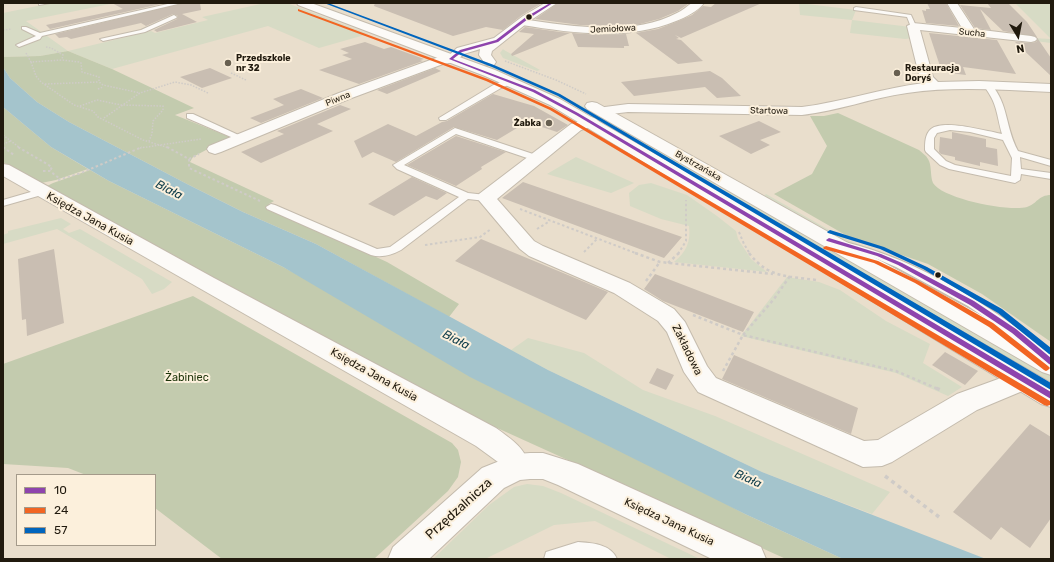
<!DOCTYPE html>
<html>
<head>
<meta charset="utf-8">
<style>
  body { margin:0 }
  #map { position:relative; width:1054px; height:562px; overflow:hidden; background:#e9decc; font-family:Rubik,sans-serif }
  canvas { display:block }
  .frame { position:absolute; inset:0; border:4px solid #211a0e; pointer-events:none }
  .legend { position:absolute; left:16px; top:474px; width:140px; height:72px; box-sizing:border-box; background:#fcf0dc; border:1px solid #a49a8a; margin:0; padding:5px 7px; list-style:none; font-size:12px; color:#211a0e }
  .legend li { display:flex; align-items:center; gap:8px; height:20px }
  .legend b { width:20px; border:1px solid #a49a8a }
  .north { position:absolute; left:998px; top:16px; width:40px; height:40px; -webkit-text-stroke:3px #fcf0dc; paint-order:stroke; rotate:170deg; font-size:11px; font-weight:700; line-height:16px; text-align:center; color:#211a0e }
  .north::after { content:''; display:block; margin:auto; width:14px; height:18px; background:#211a0e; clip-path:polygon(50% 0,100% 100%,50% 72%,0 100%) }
</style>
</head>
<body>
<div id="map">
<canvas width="1054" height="562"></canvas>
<div class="frame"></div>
<ul class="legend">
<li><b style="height:5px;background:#8e44ad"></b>10</li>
<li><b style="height:5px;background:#f26522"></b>24</li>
<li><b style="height:5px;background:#0065bd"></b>57</li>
</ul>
<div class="north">N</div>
</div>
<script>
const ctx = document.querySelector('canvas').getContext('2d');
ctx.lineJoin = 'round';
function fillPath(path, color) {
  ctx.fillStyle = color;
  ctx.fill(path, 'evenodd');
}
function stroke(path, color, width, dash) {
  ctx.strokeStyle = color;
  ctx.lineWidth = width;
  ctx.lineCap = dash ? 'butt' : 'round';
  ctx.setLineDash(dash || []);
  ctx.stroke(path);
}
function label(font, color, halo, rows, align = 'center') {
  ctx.font = font + ' Rubik,sans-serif';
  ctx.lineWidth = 4;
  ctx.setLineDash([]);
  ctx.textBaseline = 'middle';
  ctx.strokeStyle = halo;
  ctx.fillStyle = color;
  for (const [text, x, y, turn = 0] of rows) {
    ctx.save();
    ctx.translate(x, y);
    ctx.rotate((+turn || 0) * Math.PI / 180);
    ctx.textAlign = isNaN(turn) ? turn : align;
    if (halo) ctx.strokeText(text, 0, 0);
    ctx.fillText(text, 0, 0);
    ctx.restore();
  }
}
fillPath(new Path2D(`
  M52 3H115L26 21 68 51 151 31 155 33 208 20 202 17 265 3H287L368 34 319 48 268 26 112 69 68 51 40 56 3 57V13Z
  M799 3 856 10 852 20 911 27 913 38 905 39 850 33 852 20 800 15Z
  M1015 3H1051V43L1035 41 1032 38 1051 39Z
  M503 49 504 50 540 70 537 71 503 58 500 53Z
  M491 66 532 81 577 103 717 184 711 186 573 105 527 83 486 67Z
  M576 157 634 183 611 193 547 174Z
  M651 183 687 195 717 216 736 231 738 239 751 259 767 272 674 262C686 252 691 242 689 226L661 219 630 206 629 193 639 185Z
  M727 189 1051 376V382L1021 367 721 191Z
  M766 194 845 239 880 252 845 241 764 196Z
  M61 218 71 224 63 229 69 233 80 229 172 282 164 289 152 294 142 279 57 229 3 244V235L8 233V231Z
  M877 259H878L896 266 982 313 1002 328Z
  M787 277 819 282 840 290 886 321 930 344 923 363 962 387 948 396 896 373 741 336Z
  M528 338 584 353 643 390 715 416 890 492 872 514 762 472 548 370 511 350Z
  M527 484 543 486 561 493 700 559H671L595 521 554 525 485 559H433L489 505 514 487Z`), '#d7dbc5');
fillPath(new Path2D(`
  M68 51 112 69 194 108 175 115 230 137 193 157 190 162 274 201 269 204V208L387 262 459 304 449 317 316 244 243 212 187 184 69 122 37 102 10 78 3 67V57L40 56Z
  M3 107 51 147 88 169 56 180 41 183 3 162Z
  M838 113 919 150C922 153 926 155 928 159 932 165 930 176 933 183 943 199 1009 212 1027 207 1037 204 1038 195 1051 195V342L982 294 928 264 849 237 774 194 812 174 827 146 810 116H824Z
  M90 170 109 181 283 267 745 514 843 559H786L495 427 410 386 47 186 53 183Z
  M193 296 452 443 458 450 461 462 458 477 448 491 374 559H222L155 508V475H86L68 468 3 464V364Z`), '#c3cbae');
fillPath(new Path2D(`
  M3 67 10 78 37 102 69 122 187 184 243 212 316 244 548 370 762 472 986 559H843L745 514 470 377 283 267 109 181 51 147 3 107Z`), '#a4c4cc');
fillPath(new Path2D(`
  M112 3H165L50 29 46 25 123 9Z
  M183 3H200L201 10 182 14 197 22 157 32 154 30 177 19 178 16 173 14 146 26 141 23 71 39 67 37 59 38 55 34Z
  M375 3H542L522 15 503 30 486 27 453 36 374 6Z
  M558 3 598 4 596 3 688 4 678 11 659 19 640 24 621 26 580 25 535 19Z
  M716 3H762L681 38 675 35 679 38 676 39 681 40 703 61 678 64 636 33 658 29 676 22 692 15 703 6 711 7Z
  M927 3H946L959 26 926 23 922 10 926 11V9H930Z
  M987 3 1009 4 1027 22 1037 37 1003 31 980 9 991 30 975 28 960 5 991 8Z
  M525 27 560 32 570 33 512 56 511 54 534 34 519 32Z
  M572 33 600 35 626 34 629 46H624V48L578 47Z
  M929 33 997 40 1016 74 963 67 966 75 942 72Z
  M1038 39 1051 58V76L1015 42 1031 43 1036 42Z
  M365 42 384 49 391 47 424 59 420 60 423 61 359 84 319 70 352 59 342 55 349 53 340 49Z
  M210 68 232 78 202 88 180 77Z
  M435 68 441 71 387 94 377 90Z
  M710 71 722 78 741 96 717 98 705 87 634 96 621 82Z
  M301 89 323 98 261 123 250 118 284 105 273 99Z
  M493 94 534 106 568 125 557 132 527 122 497 140 454 127 396 162 373 152 362 158 354 141 388 124 416 136 442 122 447 121Z
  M340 105 351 109 317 124 333 131 261 163 241 152 284 134 277 131Z
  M759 121 781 132 760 140 770 145 751 154 719 136Z
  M952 132 986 139V147L997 149 998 166 980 162V166L955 160V157L941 154 939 152 940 137 952 139Z
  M456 136 506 152 481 167 482 169 456 186 407 165Z
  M412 177 447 193 437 200 426 196 394 216 368 204Z
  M523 182 682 237 664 258 502 198Z
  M481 239 568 275 608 292 586 320 455 261Z
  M54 249 64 323 27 336 26 319 22 320 18 259Z
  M655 274 754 312 743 332 663 301 644 289Z
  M945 352 978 371 965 385 932 365Z
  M734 355 858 408 851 434 722 379Z
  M657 368 674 375 666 390 649 383Z
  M1030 424 1051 437V518L1030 548 1001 527 991 540 953 512Z`), '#c9beb2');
const service = new Path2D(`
  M39 3H50L39 5Z
  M172 3H182L42 36 40 39 19 47 16 45 36 36 22 29V27H26L40 33Z
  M856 7 911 15 916 26 911 27 907 17 854 10V8Z
  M174 15 177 17 176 18 145 32 103 41 100 39 141 30Z
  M510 79H513V83L501 88 446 120H440L439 118 495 84Z
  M985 84H991C1009 105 1005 127 1018 151L1051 160V166L1020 157 1021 169 1051 173V179L1021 174 1020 180 1015 183 949 169 940 165 926 152 925 150C925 143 925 134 931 129 944 119 986 131 1002 134 996 113 998 105 984 86ZM950 130 970 132 1003 140 1012 158 1011 176 955 165 946 161 934 149V138L937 133Z
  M187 114H193L245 138 241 141 238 140 187 118Z
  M455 128 539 156 541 158 539 160H533L456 134 404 165 468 193 486 195 491 198 486 201 468 199 401 250C392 255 381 258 371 255L267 209 266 207 271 204 275 205 377 249 390 247 459 197 397 169 393 165Z
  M41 189 46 192 45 194 3 206V200Z
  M845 242C919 260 992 306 1051 354V367L1046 366 1009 334 968 306 896 267 875 258 841 247 839 245 841 243Z
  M578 542C592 543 611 544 617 559H544L546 552Z`);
const minor = new Path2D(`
  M692 3H704C698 11 686 17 676 21 627 41 573 33 522 25L517 22 522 19C570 26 632 37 677 13 682 11 687 6 692 3Z
  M947 3H957L974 29 1031 36 1035 37 1037 39 1035 41 1031 42 920 30 933 77 938 82 979 81 1051 84V92C1003 90 955 86 907 93 871 98 838 111 802 115L628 112 602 115 597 114 595 111 597 108 628 104 802 107C843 102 882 88 924 83L920 79 907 26 913 23 962 28Z
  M451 55 455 56 457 59 455 62 443 64 349 99 221 152 215 154 209 152 207 149 209 146 339 93 436 58Z
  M591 117 596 119 599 122 596 125 581 130 497 199 534 241 543 246 630 283 674 309 685 322 707 366 716 378 864 441 878 440 957 394 1023 370 1032 373 1036 380 1032 387 977 410 892 462 882 466 863 467 698 392 684 372 667 332 658 321 614 293 529 256 520 249 477 198 479 194 571 124Z
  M3 164 9 165 214 278 496 428C514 441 522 446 532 467L528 476 517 480 506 476 498 462 476 446 3 176Z`);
const tertiary = new Path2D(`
  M545 3H557L531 20 492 51 491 55 496 62 494 65H486L479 55 480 49C475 51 469 52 464 54 458 59 455 64 447 62L445 59 457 48 494 38 523 16Z
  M530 453H543L578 464 761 547 766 559H712L558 485 543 479H530L520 480 504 488 429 559H388L393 547 482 468 517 454Z`);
const secondary = new Path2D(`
  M297 3H311L495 70 560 99 1051 383V407L1041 404 550 105 485 76 298 5Z
  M592 102 597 103 857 248 1051 353V375L1042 372 587 109 585 106 587 103Z`);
stroke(service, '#c4bbad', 2);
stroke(minor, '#c4bbad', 2);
stroke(tertiary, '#c4bbad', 2);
stroke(secondary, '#c4bbad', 2);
stroke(new Path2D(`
  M3 30 12 29
  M46 47 51 48 63 55 62 59
  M26 53 31 62 62 60 79 62 81 63 82 72 99 77V82L103 85 140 93
  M505 61 556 80 586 94
  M31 62 36 76 41 82 74 105 93 111 98 117 143 140 169 148
  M231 73 246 80
  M45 84 99 82
  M98 89 103 87
  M80 106 97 100 121 105 163 106V110L153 121 152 134 149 141
  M104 118 140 93 175 82 191 85 208 93
  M3 135 20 148
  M3 144 11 141
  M140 148 201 139`), '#cfcbc7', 1.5, [1.5, 1.5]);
stroke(new Path2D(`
  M3 147 14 155
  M18 147 52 167 50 171
  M167 147 189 159V168L260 201
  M189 159 199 154
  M43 171H50L60 179
  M58 180 81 173 142 147
  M520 209 638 254
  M537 229 550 221
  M739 232 744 244 750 254
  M425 245 480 237 491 229
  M584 252 598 238
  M678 254 686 241V200`), '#cfcbc7', 2, [2.5, 2.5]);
stroke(new Path2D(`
  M635 253 660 262 773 274
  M749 253C768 278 787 276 816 280
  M668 263 679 253
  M646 281 660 262
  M693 315 743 335 774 299 790 276
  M723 371 743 335 896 371 938 389`), '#cfcbc7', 2.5, [3, 3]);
stroke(new Path2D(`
  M936 388 943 391
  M885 476 939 517`), '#cfcbc7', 3.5, [4, 4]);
fillPath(service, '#fcfaf7');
fillPath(minor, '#fcfaf7');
fillPath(tertiary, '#fcfaf7');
fillPath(secondary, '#fcfaf7');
fillPath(new Path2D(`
  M550 3H553L528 19 498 42 462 52 453 59 535 90 578 113 1051 392V399L576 115 533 92 449 59 460 50 496 40 526 17Z
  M829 238 881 254 902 263 974 301 1016 329 1051 358V365L1049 364 1012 333 970 305 898 265 877 256 827 241 826 240Z`), '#8e44ad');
fillPath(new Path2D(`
  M298 9 488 79 552 108 1050 401 1051 403 1050 405 1047 406 1044 405 550 110 486 81 298 11Z
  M826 246 878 261 919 281 993 323 1048 366 1050 368 1048 370 1046 371 1044 370 989 327 915 283 874 263 824 249 823 248 824 247Z`), '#f26522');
fillPath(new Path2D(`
  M324 3H328L494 65 560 94 1051 383V390L558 96 492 67Z
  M830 230 884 247 927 267 1002 309 1051 348V355L1049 354 998 313 923 269 880 249 828 233 827 232Z`), '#0065bd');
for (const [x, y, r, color] of [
  [529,17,3.5,"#211a0e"],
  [228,63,4,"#675f50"],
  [897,73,4,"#675f50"],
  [549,123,4,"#675f50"],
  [938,275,3.5,"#211a0e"]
]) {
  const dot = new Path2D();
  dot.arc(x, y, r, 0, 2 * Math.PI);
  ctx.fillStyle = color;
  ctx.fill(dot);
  stroke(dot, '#fcf0dc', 1.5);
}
label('9px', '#211a0e', '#fcf0dc', [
  ["Jemiołowa",613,29,-3],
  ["Sucha",972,33,6],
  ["Piwna",338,99,-22],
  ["Startowa",769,111,1],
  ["Bystrzańska",698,166,30]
]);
label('bold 9px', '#211a0e', '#fcf0dc', [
  ["Przedszkole",236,58],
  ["nr 32",236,68],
  ["Restauracja",905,68],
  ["Doryś",905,78],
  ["Żabka",541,123,"right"]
], 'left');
label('11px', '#211a0e', '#fcf0dc', [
  ["Księdza Jana Kusia",90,219,29],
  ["Zakładowa",687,350,64],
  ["Księdza Jana Kusia",374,375,29],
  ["Księdza Jana Kusia",669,522,25]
]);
label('11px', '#1d340a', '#fcf0dc', [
  ["Żabiniec",187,378]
]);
label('italic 12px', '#0d3c4a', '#fcf0dc', [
  ["Biała",169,190,27],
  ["Biała",456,340,27],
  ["Biała",748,479,24]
]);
label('13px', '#211a0e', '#fcf0dc', [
  ["Przędzalnicza",459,509,-42]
]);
</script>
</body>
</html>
